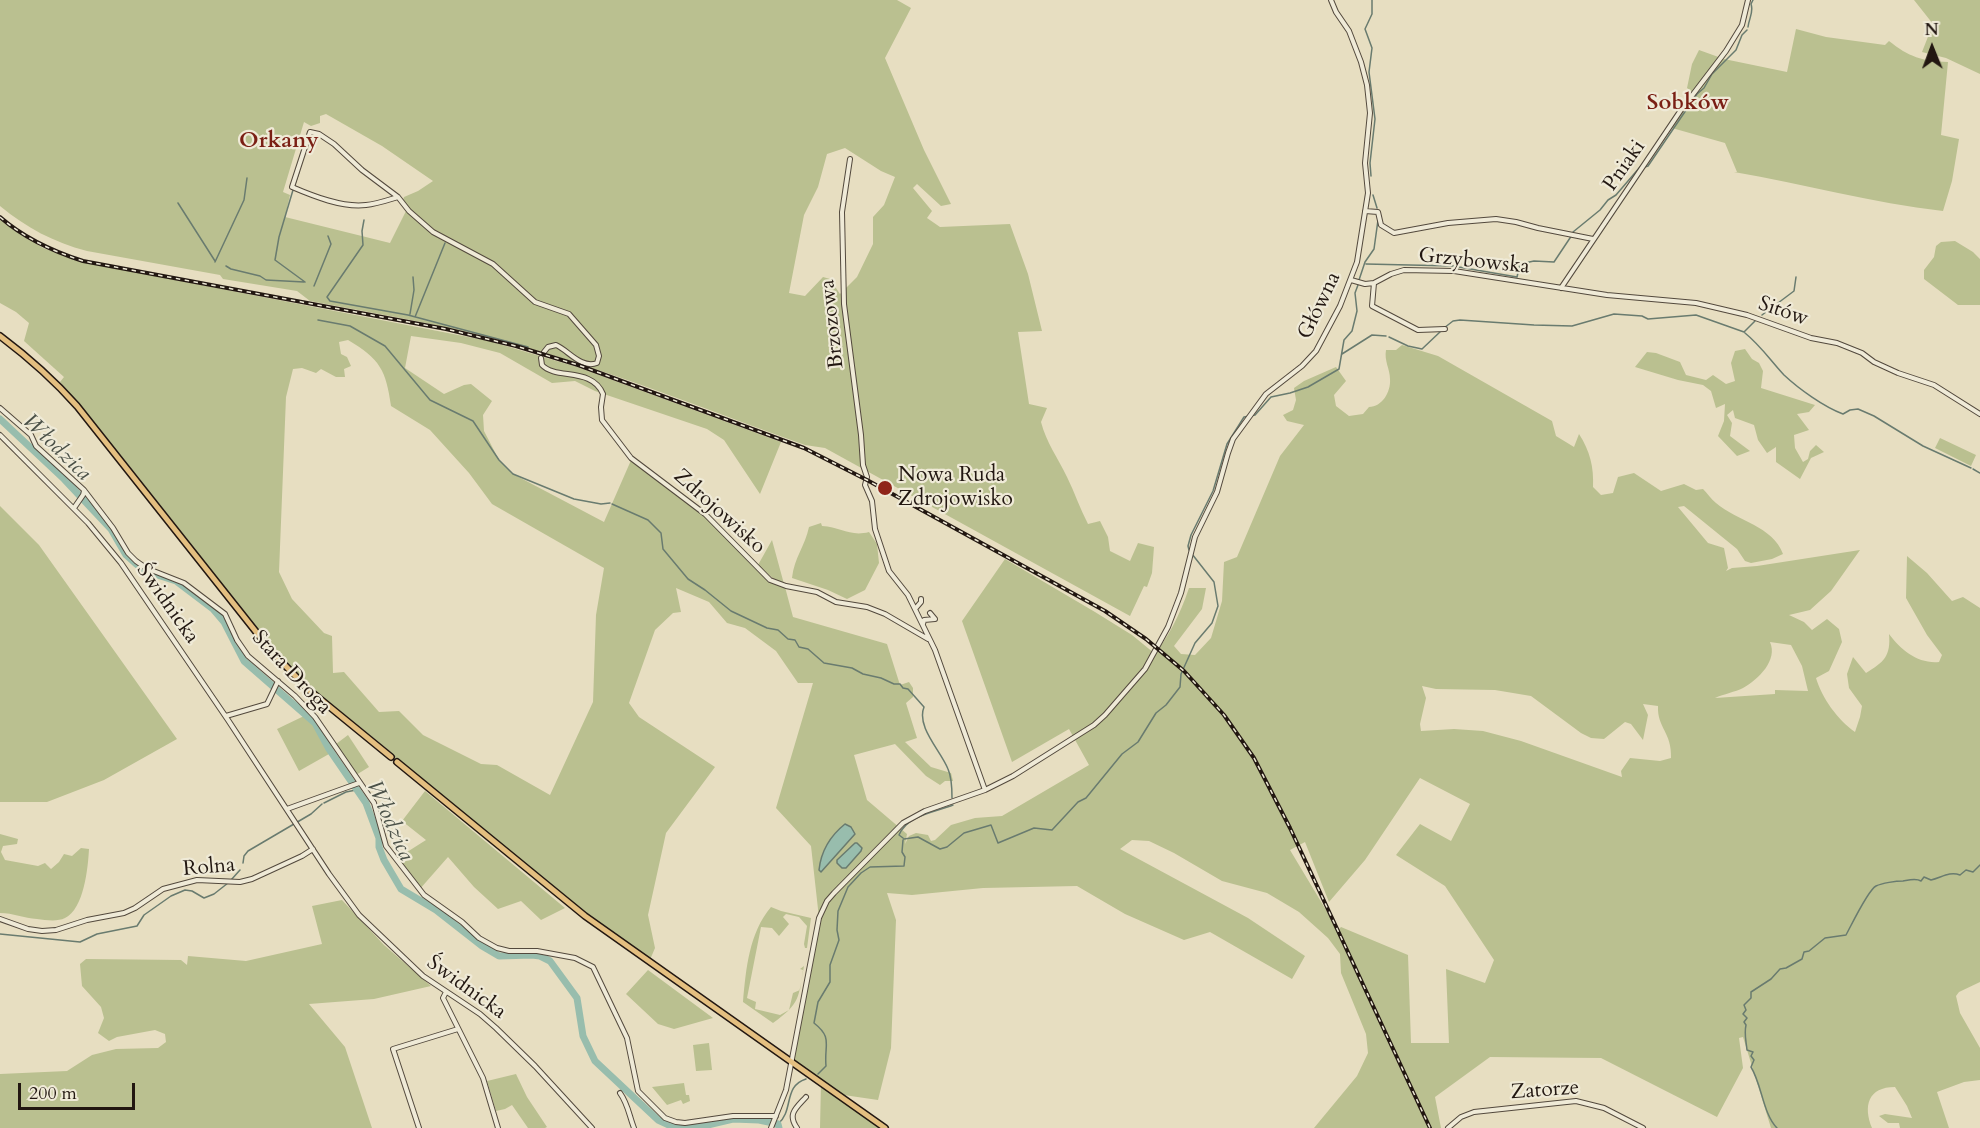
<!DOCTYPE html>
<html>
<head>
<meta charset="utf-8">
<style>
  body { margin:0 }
  #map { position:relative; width:1980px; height:1128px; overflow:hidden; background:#e7dec1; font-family:Cardo,serif }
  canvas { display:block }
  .north { position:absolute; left:1902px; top:18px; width:60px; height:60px; -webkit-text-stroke:4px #efead7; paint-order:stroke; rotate:359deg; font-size:16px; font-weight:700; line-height:24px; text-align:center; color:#221711 }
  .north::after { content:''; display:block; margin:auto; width:21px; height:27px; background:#221711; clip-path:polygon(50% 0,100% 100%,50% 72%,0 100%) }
  .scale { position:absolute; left:18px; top:1083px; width:117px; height:27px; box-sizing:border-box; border:3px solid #221711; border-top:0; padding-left:8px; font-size:18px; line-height:21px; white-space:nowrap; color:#221711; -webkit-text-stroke:4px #efead7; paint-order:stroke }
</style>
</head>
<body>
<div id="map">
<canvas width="1980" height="1128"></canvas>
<div class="north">N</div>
<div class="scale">200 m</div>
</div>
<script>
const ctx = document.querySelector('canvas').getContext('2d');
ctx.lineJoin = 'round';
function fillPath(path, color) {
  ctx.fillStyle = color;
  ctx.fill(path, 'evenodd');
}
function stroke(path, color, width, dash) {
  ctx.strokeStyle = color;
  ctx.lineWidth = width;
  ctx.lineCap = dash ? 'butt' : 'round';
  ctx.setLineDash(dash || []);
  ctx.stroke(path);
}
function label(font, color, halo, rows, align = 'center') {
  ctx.font = font + ' Cardo,serif';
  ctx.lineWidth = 4.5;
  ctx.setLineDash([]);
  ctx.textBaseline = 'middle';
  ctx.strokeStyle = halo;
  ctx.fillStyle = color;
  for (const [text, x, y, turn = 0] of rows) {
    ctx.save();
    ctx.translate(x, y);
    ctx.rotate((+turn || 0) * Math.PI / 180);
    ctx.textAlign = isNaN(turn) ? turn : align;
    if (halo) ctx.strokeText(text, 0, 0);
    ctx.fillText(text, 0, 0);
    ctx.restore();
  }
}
fillPath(new Path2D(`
  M0 0H897L911 8 885 58 924 150 951 204 941 206 917 184 913 188 932 211 927 218 940 227 1010 224 1028 274 1042 331 1018 332 1029 404 1047 408 1041 422C1046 442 1058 458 1067 477 1075 493 1080 509 1088 524L1100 521 1108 537 1110 551 1130 561 1138 543 1154 547 1152 573 1147 587 1144 586 1130 616 825 448 805 445C718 414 631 379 542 352 466 328 388 316 310 301L297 291 223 279 220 275 87 251C53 242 27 228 0 206ZM326 114 382 146 433 181 418 191 404 197 403 200 408 207 390 243 285 217 290 195 283 192 304 122 311 126 320 123V116ZM845 148 881 171 895 177 884 205 873 217V244L857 277 840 294 830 279 823 277 805 296 789 293 804 215 818 187 827 154Z
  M1914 0H1980V74L1946 58 1922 52 1933 24Z
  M1796 29 1826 37 1885 45 1889 41C1909 57 1922 61 1948 62L1941 135 1959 139 1952 181 1943 211C1872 203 1804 184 1734 172H1737L1725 143 1672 128 1695 94 1687 88 1692 64 1699 50 1724 59 1787 72Z
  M0 220 43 248 83 262 489 341 577 367 781 442 760 494 724 440 707 429 595 391 575 381 552 383 500 353 461 343 411 336 405 368 444 394 464 385 471 384 492 401 483 415 484 431 499 460 513 474 604 522 632 458 705 514 768 580 785 587 793 617 887 644 900 685 909 682 913 688V697L906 703 917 738 905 742 931 767 951 773 953 781H945L940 785 926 776 895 744 854 755 867 800 907 834 905 844 909 836 916 833 928 835 931 841 935 840 951 825 975 818 1002 816 1089 765 1069 729 1012 762 962 621 1005 559 1095 612 1132 635 1154 653 1151 659C1168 638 1180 615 1189 588H1206L1202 609 1174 646 1181 654 1195 655 1211 638 1222 601 1224 562 1237 557 1280 456 1304 425 1287 421 1283 415 1293 410 1296 400 1294 388 1304 381 1336 367 1346 381 1334 395 1336 406 1349 416 1363 414 1369 407C1382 407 1391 392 1390 379 1390 369 1384 361 1386 350H1396L1402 345 1438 356 1552 421 1556 436 1574 447 1579 434C1590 451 1594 467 1593 487L1601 495 1613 493 1618 477 1634 473 1661 491 1684 484 1696 490 1703 489C1707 493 1711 499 1716 503 1737 521 1773 526 1783 554L1772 559 1751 563 1745 561 1737 549 1684 506 1678 507 1708 543 1724 548 1728 568 1726 571 1732 568 1757 566 1860 550 1831 591 1810 610 1789 615 1804 622 1812 630 1827 619 1839 629 1842 642 1829 671 1816 678C1822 698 1837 719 1855 732L1860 717 1862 706 1849 688 1847 674 1853 657 1866 673C1884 662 1891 656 1889 634 1901 650 1918 664 1939 662L1942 655 1927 635 1906 598 1907 556 1927 573 1952 601 1963 597 1980 608V982L1959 992 1956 996 1960 1013 1980 1048V1080L1964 1082 1937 1092 1949 1128H1900L1899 1123H1888L1879 1116 1885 1114 1912 1118 1907 1106 1895 1087C1868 1087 1863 1106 1872 1128H1771L1743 1037 1739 1038 1743 1068 1717 1117 1601 1058 1490 1057 1435 1097 1441 1128H1314L1357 1076 1368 1053 1366 1034 1341 973 1340 954 1328 938 1299 912 1267 893 1222 881 1174 853 1149 841 1132 840 1120 849 1248 918 1305 956 1292 979 1210 932 1184 940 1125 914 1077 886 983 888 912 895 887 893 896 920 891 1048 878 1100 837 1094 881 1128H820L821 1083 791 1062 819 918 811 846 776 808 813 683H798L776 651 745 628 727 623 709 602 676 588 681 612 673 613 655 630 629 703 639 717 715 767 666 833 648 915 655 948 649 962 585 916 534 870 397 762 391 757 392 753 312 688 274 649 123 458 60 382 64 377 24 341 29 323 16 312 0 303ZM348 340C380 359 386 370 391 406L430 430 469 473 492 504 604 568 596 615 593 702 550 795 497 765 481 764 423 735 399 711 379 712 344 672 333 673 332 636 324 633 292 599 279 572 286 397 293 369 302 368 316 373 321 369 336 377H345L344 369 351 366 347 357 341 354 339 342ZM1770 642 1791 645 1802 666 1808 691 1775 690V694L1715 698C1724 694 1735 692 1743 688 1759 679 1778 660 1770 642ZM1422 686 1436 689 1495 690 1531 696 1581 733 1591 738 1604 739 1625 722 1631 724 1643 740 1648 715 1643 704 1658 706C1657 728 1672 732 1671 758L1660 761 1630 758 1621 771 1622 777 1521 741 1483 731 1454 729 1421 731 1420 724 1426 698ZM1420 778 1470 804 1451 841 1420 824 1396 855 1445 886 1494 960 1485 983 1446 969 1449 1043H1411L1408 955 1341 927 1338 930 1290 850 1305 842 1329 902 1365 860Z
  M1955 241 1973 252 1980 259V305H1958L1924 279V270L1934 257 1936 246 1941 242Z
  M1745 349 1752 359 1759 363 1763 371 1761 388 1815 405 1809 412 1797 414 1809 430 1794 435 1795 448 1803 462 1808 459 1810 451 1816 445 1824 452 1811 458 1800 479 1776 462V447L1767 453 1758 440 1754 425 1735 418 1733 410 1727 415 1732 423 1730 436 1750 451 1737 456 1718 436 1724 421 1725 404 1716 408 1711 391 1703 385 1678 380 1635 367 1647 352 1656 353 1680 362 1686 375 1706 380 1713 375 1726 384 1735 381 1731 363 1735 351Z
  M1940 438 1976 455 1971 466 1935 448Z
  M0 506 39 545 177 739 104 780 47 802H0Z
  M821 523 822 526C841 527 850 537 869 532L877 544 879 563 865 590 847 599 828 590 792 578C794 558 805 546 809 527Z
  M772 540 784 584 775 580 758 565Z
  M304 716C317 719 323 738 329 749V754L299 771 277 729Z
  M348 735 369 767 356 775 336 744Z
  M425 791 565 908 541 920 521 901 498 909 474 887 448 857 419 890 396 859 426 840 402 821Z
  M0 834 18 839 17 844 3 846 1 852 5 860 38 866 45 863 51 869 59 862 64 854 72 856 81 848 89 849C88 868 84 909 65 918 57 922 46 920 37 919 24 918 13 913 0 913Z
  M342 900 384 945 431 986 374 999 309 1004 345 1047 372 1128H0V1074L67 1071 92 1055 116 1049 158 1048 166 1042 165 1034 155 1030 117 1037 109 1041 98 1033 104 1018 101 1007 82 986 80 964 86 959 181 960 187 965 188 956 246 961 322 944 312 906Z
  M771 907 781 911 811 918 807 948H805L804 944 807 926 799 917 786 914 783 917 789 924 779 936 772 928 761 927 747 998 756 1002 755 1009 780 1015 789 1010 793 993 800 990 803 970 800 969 804 966C798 998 801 1003 773 1023L743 1002C746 969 749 933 771 907Z
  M648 970 713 1018 674 1029 658 1024 626 994Z
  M709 1043 712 1070 696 1071 693 1045Z
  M516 1074 527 1097 547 1127 545 1128H528L512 1105 505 1109 496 1111 487 1081Z
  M684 1083 686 1095H689L690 1101 683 1104 681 1100 667 1105 652 1087Z`), '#bac090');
const water = new Path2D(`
  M845 824 851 827 855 834 821 872 819 870C821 851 830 836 845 824Z
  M855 843H857L862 848 861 851 846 868H842L837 863V860Z`);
fillPath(water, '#98bdad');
stroke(water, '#697b6f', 1.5);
stroke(new Path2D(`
  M1748 27C1749 18 1754 12 1751 4L1753 0
  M1645 167 1648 166 1697 94 1704 88 1712 74 1736 50 1742 35 1747 30
  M1371 176 1370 163 1375 119 1369 72 1372 48 1365 29 1372 14V0
  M294 187 299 172
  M293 190 279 237 275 260 305 282
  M1373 195 1377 208
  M178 203 215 261
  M364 220 362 231 363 245 327 297 330 301 408 315 528 347
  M1573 232 1600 210 1608 200 1616 195 1640 167
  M215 262 244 200 247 178
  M1366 264 1453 266 1517 277 1520 264 1534 261 1554 262 1572 235
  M226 266 231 269 260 276 266 280 304 282
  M1359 280 1365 262 1374 249 1378 220
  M314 286 331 244 328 236
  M410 314 414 290 413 277
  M1762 315 1794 291 1796 277
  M415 317 445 243
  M318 320 350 326 385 346 430 400 473 421 499 460 513 474 574 499 601 504 610 503
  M1444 328 1453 321 1460 320 1534 325 1572 326 1614 314 1642 316 1648 319 1696 315 1744 332 1755 321
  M1745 333C1761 346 1770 360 1784 375 1799 389 1824 407 1843 414L1850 410 1858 409 1874 416 1923 446 1971 468
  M1389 337 1408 346 1422 349 1441 331
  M1342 354 1372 335 1386 336
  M1973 469 1980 473
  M612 504 648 520 661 533 663 549 688 579 705 590 731 611 767 628 778 630 788 639 795 640 799 647 808 649 824 663 852 668 863 674 881 678 894 684H900L903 688 908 689 924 707C916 727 941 751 948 769 952 778 952 788 952 798
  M1189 550 1188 546 1191 535 1213 491 1227 444 1244 417 1255 415 1271 397 1290 393 1308 387 1339 369 1344 340 1352 331 1357 311 1355 293 1358 285
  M324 803 346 792 356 790
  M903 838 899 835C907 815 936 812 953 805
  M904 839 918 837 940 849 947 847 964 833 991 825 998 843 1034 828 1052 830 1078 802 1086 798 1122 754 1138 742 1156 713 1166 705 1180 687 1181 674 1195 643 1212 623 1218 606 1214 582 1192 554
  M243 863 244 856 248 851 311 814 322 804
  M231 880 240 870
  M0 934 80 942 97 934 137 926 144 915 171 896 185 890 192 891 204 898 214 894 228 883
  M818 1074 826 1066C824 1044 833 1038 814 1023L818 1002 830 982V965L839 940 837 930 838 911 848 887 861 873 870 867 904 866 905 857 902 852 903 840
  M778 1124C794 1111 783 1086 806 1079
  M1777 1128C1763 1114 1762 1085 1751 1067L1754 1060 1751 1056 1753 1052 1747 1050C1746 1040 1744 1034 1746 1025L1744 1022 1747 1018 1743 1014 1746 1010 1744 1005 1751 998V992L1771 979 1780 969 1786 968 1802 959 1804 952 1809 951 1825 938 1846 935C1851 926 1868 890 1876 886 1882 883 1896 881 1903 881 1909 880 1916 878 1921 881L1924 877 1931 880C1941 878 1949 871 1960 875L1966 870 1973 872 1980 865`), '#697b6f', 1.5);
stroke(new Path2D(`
  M0 419 64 479 111 529 126 555 135 563 145 571 176 581 213 609 224 622 244 661 315 723 329 749 366 803 379 838V847L384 860 401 889 436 910 482 946 499 956 532 955 540 956 550 961 577 998 583 1036 595 1061 658 1120 673 1127 708 1125 733 1119 759 1120 778 1124 779 1128`), '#98bdad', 7);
const minor = new Path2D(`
  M850 159 842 212 844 304 861 435 863 465 867 477 865 485 872 501 875 529 889 571 908 595 935 650 985 790
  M398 197C388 200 377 204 366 205 343 208 313 196 292 187L310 132 319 134 334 144 362 170 398 197 409 211 433 232 493 264 535 302 569 314 596 345 599 356 597 363C581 369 568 350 556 345L548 347 544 352
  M1365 211 1378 212 1381 225 1394 233 1448 223 1496 219 1516 222 1538 228 1593 239
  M1351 280 1365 284 1374 283 1391 274 1404 270 1454 271 1607 295 1696 303 1747 315 1811 338 1837 343 1862 353 1874 362 1898 373 1934 385 1980 414
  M1374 283 1372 306 1418 330 1445 329
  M1561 288 1681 110 1726 51 1742 25 1748 0
  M541 358 542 365C556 380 592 367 603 394L601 407 602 420 631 458 705 514 770 580 786 586 817 592 836 602 867 607 885 614 928 639
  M0 408 31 435 36 446 84 490 113 528 128 553 136 561 146 568 184 583 225 614 237 640 248 656 295 696 315 717 374 803 386 846 424 895 462 922 479 938 497 948 509 951H537L575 958 593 967 627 1038 638 1091 665 1118 676 1122 685 1123 733 1116H776
  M0 435 88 523 121 563 228 720 329 874 359 915 423 976 480 1014 496 1028 535 1066 592 1128
  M74 508 83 495 84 491
  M915 609 921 602V599
  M923 624 924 620 935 619 930 613
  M226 716 267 704 278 681
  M287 809 359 783
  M0 919 28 929 42 931 56 930 87 920 124 913 135 908 163 889 197 880 240 882 252 879 302 856 313 849
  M446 992 443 998 483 1078 498 1128
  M620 1093C628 1104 629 1115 634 1128
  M419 1128 393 1049 458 1029
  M771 1128 786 1090 819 918 827 901 834 893 903 823 925 811 985 790 1013 776 1094 725 1105 715 1145 669 1168 627 1181 593 1195 537 1217 492 1228 453 1233 439 1266 394 1302 366 1316 351 1340 306 1357 262 1368 193 1365 163 1370 113 1367 85 1361 62 1349 31 1336 12 1331 0
  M797 1128C787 1114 796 1108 806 1097
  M1448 1128 1461 1117 1474 1112 1576 1101 1604 1108 1643 1128`);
const major = new Path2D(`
  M0 336C28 357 54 380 77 406L272 652 309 690 391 757
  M397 762 585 916 885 1128`);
stroke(minor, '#53493d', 6);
stroke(major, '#221711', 8);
stroke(minor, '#efead7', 4);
stroke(major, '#e4bf80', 5);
const rail = new Path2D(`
  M0 217C24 238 52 251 83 261L446 329 516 346 578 365 804 448 867 480 1105 611 1146 639 1184 671 1224 715 1254 758 1290 828 1430 1128`);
stroke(rail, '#221711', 4);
stroke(rail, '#efead7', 1.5, [4.5]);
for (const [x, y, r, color] of [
  [885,488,8,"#8f2418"]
]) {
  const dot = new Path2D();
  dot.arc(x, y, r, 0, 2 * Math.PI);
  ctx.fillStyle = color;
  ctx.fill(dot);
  stroke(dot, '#efead7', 2);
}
label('21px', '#221711', '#efead7', [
  ["Pniaki",1625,166,-55],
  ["Grzybowska",1474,262,6],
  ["Główna",1320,306,-64],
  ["Sitów",1783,312,19],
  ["Brzozowa",833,324,-96],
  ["Zdrojowisko",719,512,42],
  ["Świdnicka",167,604,55],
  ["Stara Droga",291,673,47],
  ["Rolna",209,868,-5],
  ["Świdnicka",466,988,36],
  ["Zatorze",1545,1091,-4]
]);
label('21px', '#221711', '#efead7', [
  ["Nowa Ruda",898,476],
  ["Zdrojowisko",898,500]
], 'left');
label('bold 22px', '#7a1f14', '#efead7', [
  ["Sobków",1688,104],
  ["Orkany",279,142]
]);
label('italic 22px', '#4b5148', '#efead7', [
  ["Włodzica",56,448,44],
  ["Włodzica",389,821,66]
]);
</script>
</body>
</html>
